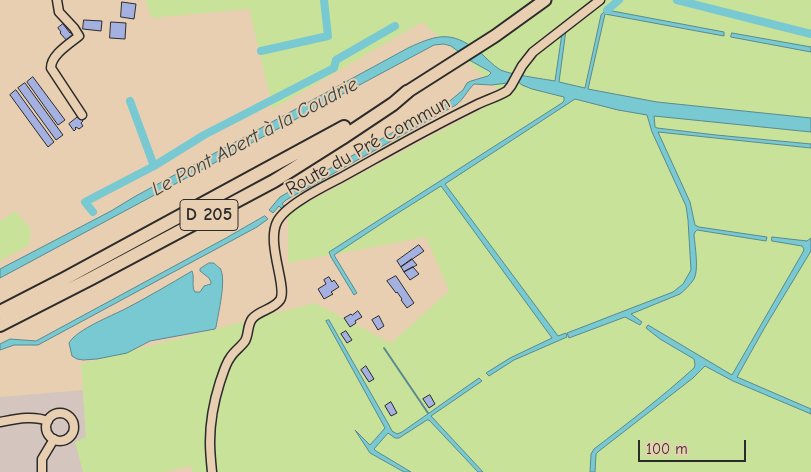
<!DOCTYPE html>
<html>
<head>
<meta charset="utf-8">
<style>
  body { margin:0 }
  #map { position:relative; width:811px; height:472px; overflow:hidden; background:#e9cfb1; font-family:"Comic Neue",sans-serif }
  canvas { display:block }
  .scale { position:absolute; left:638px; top:440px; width:108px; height:22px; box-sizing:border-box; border:2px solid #2b2b2b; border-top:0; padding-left:6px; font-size:15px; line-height:18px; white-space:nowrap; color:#2b2b2b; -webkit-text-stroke:4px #e9cfb1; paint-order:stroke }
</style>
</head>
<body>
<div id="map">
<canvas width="811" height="472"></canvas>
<div class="scale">100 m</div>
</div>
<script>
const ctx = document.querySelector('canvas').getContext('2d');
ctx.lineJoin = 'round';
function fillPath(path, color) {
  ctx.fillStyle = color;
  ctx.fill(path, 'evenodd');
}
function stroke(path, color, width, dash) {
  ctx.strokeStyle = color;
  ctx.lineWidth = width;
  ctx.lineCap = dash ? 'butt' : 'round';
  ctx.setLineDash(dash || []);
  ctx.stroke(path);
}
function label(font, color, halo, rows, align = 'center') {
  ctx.font = font + ' "Comic Neue",sans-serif';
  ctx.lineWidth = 4;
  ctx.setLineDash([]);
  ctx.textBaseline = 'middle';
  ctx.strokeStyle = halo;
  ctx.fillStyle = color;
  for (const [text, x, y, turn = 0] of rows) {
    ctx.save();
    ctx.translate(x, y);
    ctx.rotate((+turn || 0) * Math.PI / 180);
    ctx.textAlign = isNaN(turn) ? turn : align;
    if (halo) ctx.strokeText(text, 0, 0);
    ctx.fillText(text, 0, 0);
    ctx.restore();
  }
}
fillPath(new Path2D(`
  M83 390 86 437 83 472H0V397Z`), '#d4c6bf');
fillPath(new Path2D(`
  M145 0H811V472H192L191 466 165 472H83L75 442 86 437 81 364 315 303 391 343 449 291 426 237 288 263V213L506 96 422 22 273 109 249 9 152 18Z
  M15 211 31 229 29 245 0 261V220H3Z`), '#c8e299');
const water = new Path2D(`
  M607 10 724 32V36L605 14 588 89 657 102 811 118V132L654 116 655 127 657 128 716 135 811 144V148L658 132 690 202 695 225 699 227 767 237 766 241 697 230 695 232 694 235C695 246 699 270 694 279 690 285 685 290 680 294L631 314 642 322 640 325 625 317 569 338 567 333 673 292 683 284 691 270 688 220 686 206 652 132 647 115 618 110 575 99 445 184 558 336 566 333 567 337 514 360 489 376 486 373 510 358 552 338 441 186 390 218 334 255 357 293 354 295 331 257 329 252 562 103 564 101V97L532 89 522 85 517 81 509 80 507 83 492 85 474 84C467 91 463 100 456 105L286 200 282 204 285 207 282 209 279 206 273 213 269 210 280 197 404 126 445 105 463 90 467 83 471 81 488 76 491 73 489 71 471 61 451 46 444 44 434 45 0 278V269L111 211 134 197 408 48C440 33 453 31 482 54 487 59 493 65 499 69 506 74 544 79 555 81L562 33 566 30 559 82 585 88 601 15Z
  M732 33 811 47V52L731 37Z
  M265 216 268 219 257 227 38 345H14L0 350V344L10 339 36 341 226 238Z
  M772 237 807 241 811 238V251L765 327 737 377 811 409V414L733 381 705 366 693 378 599 451 596 454 595 472H590L591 454 594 449C628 423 662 397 694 368L695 365 694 359 660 339 646 328 648 325 732 375 803 252 804 249 802 246 772 241Z
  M209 263H214C214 263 219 268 220 268 227 279 218 314 216 327L215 329 150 341 127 353 97 359 83 360 77 359 72 356 69 343C76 330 111 316 125 309 148 297 170 284 192 271 195 278 191 286 195 292H200L204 286 211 284V282L209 278 200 271V269Z
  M329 320 389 425 392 431 397 434 402 432 479 378 482 381 431 416 483 472H478L429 420H427L399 438H395L388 433 374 449 376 451 411 472H404L370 453 355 430 370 445 385 428 326 321Z`);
fillPath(water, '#79c9d2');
stroke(water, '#5a8a8f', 1);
stroke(new Path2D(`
  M384 348 428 413`), '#5a8a8f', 2);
stroke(new Path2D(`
  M677 0 811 34
  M607 10 619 0
  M261 51 328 36 324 0
  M130 101 154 166 204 135 334 68 336 60 395 26
  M93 212 85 202 154 166`), '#79c9d2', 8);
const building = new Path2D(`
  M122 2 136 4 134 19 121 17Z
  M84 20 102 21 101 31 83 29Z
  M111 22 126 23 125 39 110 38Z
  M63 24 70 33 72 32 75 36 68 42 60 33 61 32 58 28Z
  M33 77 65 120 58 125 27 82Z
  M25 83 63 135 56 140 18 88Z
  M16 90 54 142 48 147 10 95Z
  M79 116 83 121 81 123 83 126 79 129 76 127 75 128 76 129 74 131 69 124Z
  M419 245 424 251 401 267 397 261Z
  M412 259 417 265 404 272 401 267Z
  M413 267 419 274 410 280 404 272Z
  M396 276 414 303 407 308 401 300 402 299 397 292 396 293 387 281Z
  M329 277 332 282 334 280 339 287 331 292 333 294 324 299 318 289 326 284 324 280Z
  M358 311 362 317 355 321 356 323 350 327 344 318 351 314 352 315Z
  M379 316 384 326 378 330 372 320Z
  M346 331 352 340 347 343 341 334Z
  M366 366 374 379 369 382 361 370Z
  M430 395 435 404 429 408 423 399Z
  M391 402 397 413 391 416 385 406Z`);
fillPath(building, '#a4b1e0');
stroke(building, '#2b2b2b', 1);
const minor = new Path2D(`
  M57 0 59 12 74 28 79 36C69 44 51 55 51 68L82 115
  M46 427a14 14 0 1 1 28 0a14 14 0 1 1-28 0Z
  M0 422C16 419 33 415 48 421
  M42 472V459L54 439
  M212 472C211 462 210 452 210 442 210 421 214 401 220 382 223 374 225 365 230 358 234 351 241 347 245 341 249 334 247 326 252 319 259 310 273 310 280 300 288 288 266 244 277 222 285 205 325 186 342 177 373 160 404 142 435 126 448 119 462 112 476 105 486 100 497 97 507 91L511 86 522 66 533 52 600 0`);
const primary = new Path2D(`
  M407 92 495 36 545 0`);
const trunk = new Path2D(`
  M0 312 64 279 344 127
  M0 325 90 279 274 181 342 138 393 104 407 92`);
stroke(minor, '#2b2b2b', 11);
stroke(primary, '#2b2b2b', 15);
stroke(trunk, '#2b2b2b', 16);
stroke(minor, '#e9cfb1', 8);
stroke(primary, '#e9cfb1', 11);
stroke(trunk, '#e9cfb1', 12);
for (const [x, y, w] of [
  [209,215,58]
]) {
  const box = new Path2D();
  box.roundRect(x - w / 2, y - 15.5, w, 31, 4);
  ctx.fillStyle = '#e9cfb1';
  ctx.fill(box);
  stroke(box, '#2b2b2b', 1);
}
label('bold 18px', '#2b2b2b', null, [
  ["D 205",209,215]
]);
label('19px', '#2b2b2b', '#e9cfb1', [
  ["Route du Pré Commun",368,146,-29]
]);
label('italic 20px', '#374344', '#e9cfb1', [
  ["Le Pont Abert à la Coudrie",255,137,-28]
]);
</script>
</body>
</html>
